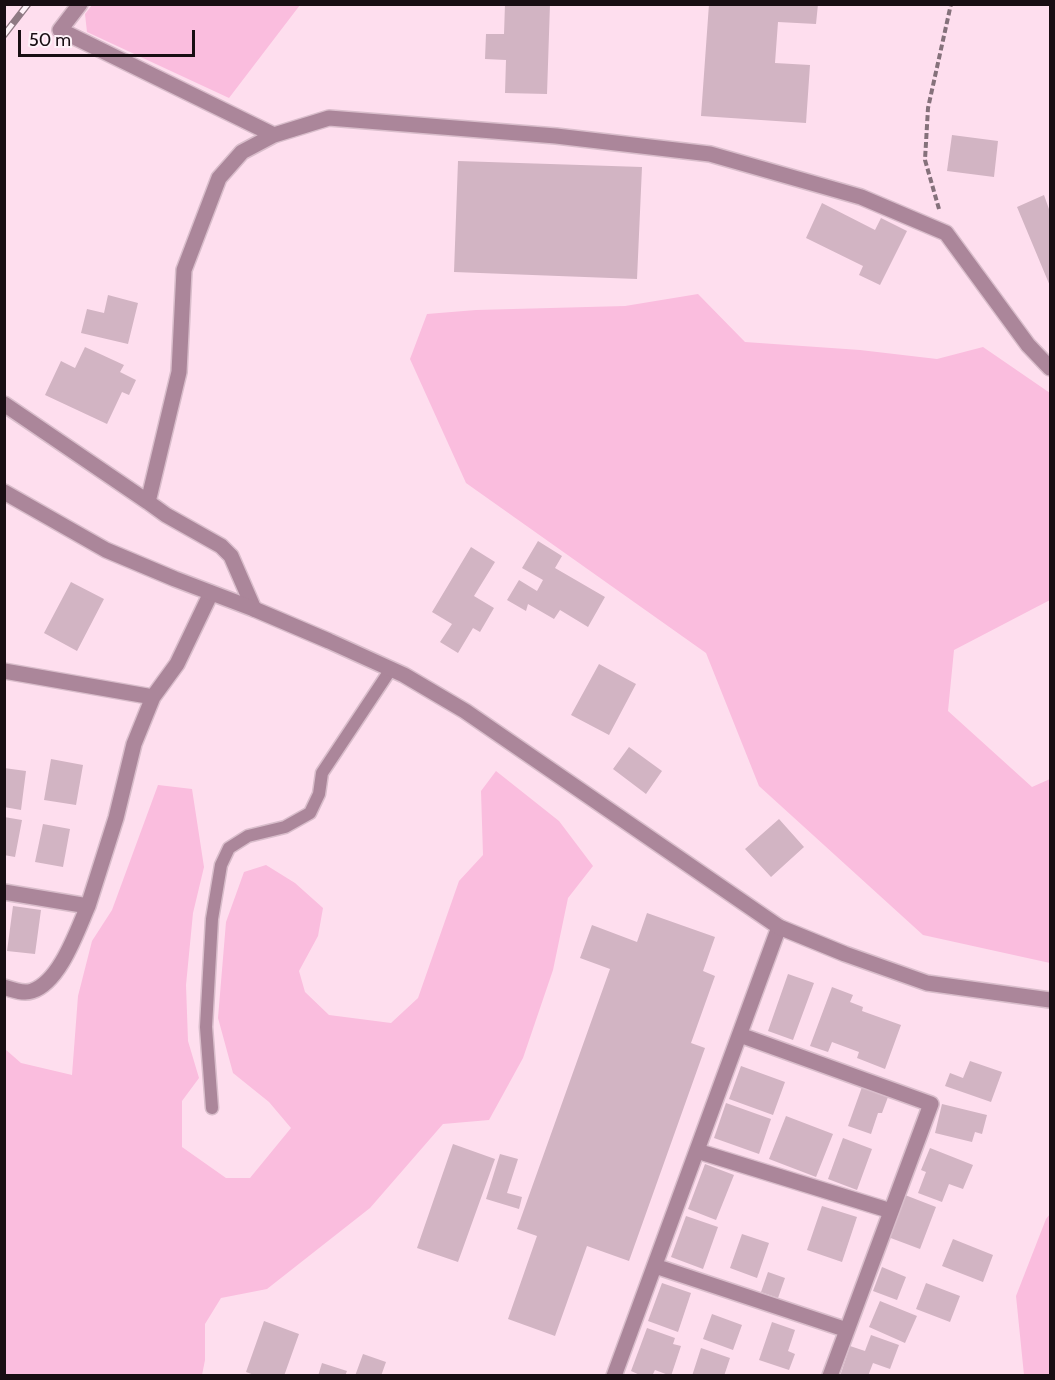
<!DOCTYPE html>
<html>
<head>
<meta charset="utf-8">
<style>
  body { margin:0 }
  #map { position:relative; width:1055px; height:1380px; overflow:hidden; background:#fedeee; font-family:Cabin,sans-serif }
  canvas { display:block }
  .frame { position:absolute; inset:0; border:6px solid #180e13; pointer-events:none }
  .scale { position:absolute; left:18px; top:30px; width:177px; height:27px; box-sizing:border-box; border:3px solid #180e13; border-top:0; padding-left:8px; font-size:18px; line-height:21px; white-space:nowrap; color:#180e13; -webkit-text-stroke:4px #fef1f8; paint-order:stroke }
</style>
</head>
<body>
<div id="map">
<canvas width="1055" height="1380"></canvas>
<div class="frame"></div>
<div class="scale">50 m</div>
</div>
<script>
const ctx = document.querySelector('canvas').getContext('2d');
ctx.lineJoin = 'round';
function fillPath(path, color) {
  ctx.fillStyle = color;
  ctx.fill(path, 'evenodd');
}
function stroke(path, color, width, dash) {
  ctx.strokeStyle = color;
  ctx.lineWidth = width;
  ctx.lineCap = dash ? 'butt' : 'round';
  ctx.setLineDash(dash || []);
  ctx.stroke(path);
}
fillPath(new Path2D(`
  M92 5V4L300 5 229 98 87 32 85 14Z
  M698 294 745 342 860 350 937 359 983 347 1050 393V600L954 650 948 711 1032 787 1050 779V963L923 935 759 786 706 653 466 483 410 359 427 314 476 310 625 306Z
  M496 771 559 821 593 866 568 898 553 970 523 1058 489 1120 443 1124 370 1208 267 1289 221 1298 205 1324V1360L202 1375H5V1049L21 1063 72 1075 78 996 92 941 112 910 158 785 192 789 204 867 193 913 186 985 188 1041 199 1078 182 1101V1147L226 1178H250L291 1128 269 1102 233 1073 218 1018 226 922 244 872 266 865 295 883 323 908 318 936 299 971 305 992 329 1015 391 1023 418 998 459 881 483 855 481 791Z
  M1050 1214V1375H1024L1016 1296 1046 1219Z`), '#fabdde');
fillPath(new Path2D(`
  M505 4H550L547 94 505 93 506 60 485 59 486 34H504Z
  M709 4H818L816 24 778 22 775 63 810 65 806 123 701 116Z
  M952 135 998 141 994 177 947 171Z
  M458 161 642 167 637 279 454 272Z
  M1044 195 1050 212V286L1017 207Z
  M822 203 875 230 881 218 907 231 880 285 859 275 863 266 806 238Z
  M108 295 138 303 128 344 81 333 87 309 104 313Z
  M85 347 124 365 120 372 136 380 129 395 122 392 107 424 45 395 61 361 75 368Z
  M538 541 562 556 555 568 605 597 588 627 560 610 554 619 528 604 526 611 507 600 519 580 537 591 543 580 522 568Z
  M471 547 495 562 474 596 494 608 480 632 473 628 458 653 440 642 452 624 432 612Z
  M71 582 104 599 77 651 44 633Z
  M599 664 636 684 609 735 571 715Z
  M629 747 662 771 646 794 613 769Z
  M51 759 83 765 76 805 44 800Z
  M4 768 26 771 21 810 4 807Z
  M4 817 22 820 15 857 4 855Z
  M779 819 804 847 771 877 745 849Z
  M43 824 70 829 63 867 35 862Z
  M13 906 41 910 35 954 7 951Z
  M647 913 715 937 703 971 715 976 691 1043 705 1048 629 1261 587 1246 555 1336 508 1319 537 1236 517 1229 610 969 580 958 592 925 637 942Z
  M788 974 814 983 793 1040 768 1031Z
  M832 987 853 995 850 1002 863 1007 862 1011 901 1025 885 1069 857 1058 859 1052 832 1042 828 1052 810 1046Z
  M970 1061 1002 1072 991 1102 945 1086 950 1073 963 1078Z
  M741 1066 785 1082 773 1115 729 1099Z
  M862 1087 888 1097 882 1113H878L871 1134 848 1126Z
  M726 1103 771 1119 759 1154 714 1138Z
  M942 1104 987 1115 982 1134 975 1132 972 1142 935 1133Z
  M786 1116 833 1134 816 1177 769 1159Z
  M843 1138 872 1149 857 1190 828 1179Z
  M453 1144 495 1159 458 1262 417 1248Z
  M930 1148 973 1165 963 1189 949 1184 942 1202 918 1193 926 1172 921 1170Z
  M500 1154 518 1159 507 1193 522 1197 519 1209 486 1199Z
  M705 1164 734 1175 716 1220 688 1209Z
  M905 1195 936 1207 920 1249 888 1237Z
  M822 1206 857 1217 842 1262 807 1250Z
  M686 1216 718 1227 703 1269 671 1257Z
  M742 1234 769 1243 757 1278 730 1268Z
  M953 1239 993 1255 983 1282 942 1266Z
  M882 1267 906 1277 897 1300 873 1291Z
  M768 1272 785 1278 778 1298 761 1292Z
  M662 1283 691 1293 678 1332 648 1321Z
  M926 1283 960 1296 950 1322 916 1309Z
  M880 1301 917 1316 905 1343 869 1327Z
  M712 1314 742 1325 733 1350 703 1339Z
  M264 1321 299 1334 284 1376H257L246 1372Z
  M772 1322 795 1330 788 1351 795 1354 789 1370 759 1360Z
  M647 1328 675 1338 673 1344 681 1346 671 1376 655 1370 652 1376H642L631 1371Z
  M871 1335 899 1345 890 1369 873 1363 868 1376H840L850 1346 865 1351Z
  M701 1348 730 1358 724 1376H692Z
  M363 1354 386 1362 381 1376H355Z
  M322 1363 347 1371 345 1376H318Z`), '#d2b4c3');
const service = new Path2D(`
  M212 1108 206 1027 212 919 221 865 229 848 248 836 285 827 310 813 319 794 322 773 391 669`);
const minor = new Path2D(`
  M80 4 60 30 274 135
  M4 404 148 502
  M254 609 231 556 221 546 166 515 148 502 179 372 184 270 219 178 242 152 274 135 329 118 556 136 710 154 861 197 946 233 1028 345 1050 368
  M4 671 153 697
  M4 892 88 906 116 818 134 744 153 697 177 664 211 593
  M4 987C13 990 23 994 32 991 60 982 77 931 88 906
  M740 1035 931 1104 830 1376
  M697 1151 891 1211
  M655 1266 847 1330
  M614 1376 779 927`);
const tertiary = new Path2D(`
  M4 492 106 550 175 579 254 609 329 641 404 675 465 711 779 927 845 954 927 983 1050 1000`);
stroke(service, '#d9bdcb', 15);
stroke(minor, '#d9bdcb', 18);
stroke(tertiary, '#d9bdcb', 18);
stroke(new Path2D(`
  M939 209 925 160 928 108 951 4`), '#85717b', 4, [6, 3]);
stroke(service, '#ab869a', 12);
stroke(minor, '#ab869a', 15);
stroke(tertiary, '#ab869a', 15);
const rail = new Path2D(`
  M4 35 28 4`);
stroke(rail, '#8f7a84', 7);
stroke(rail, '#fef1f8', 4.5, [14]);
</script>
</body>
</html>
